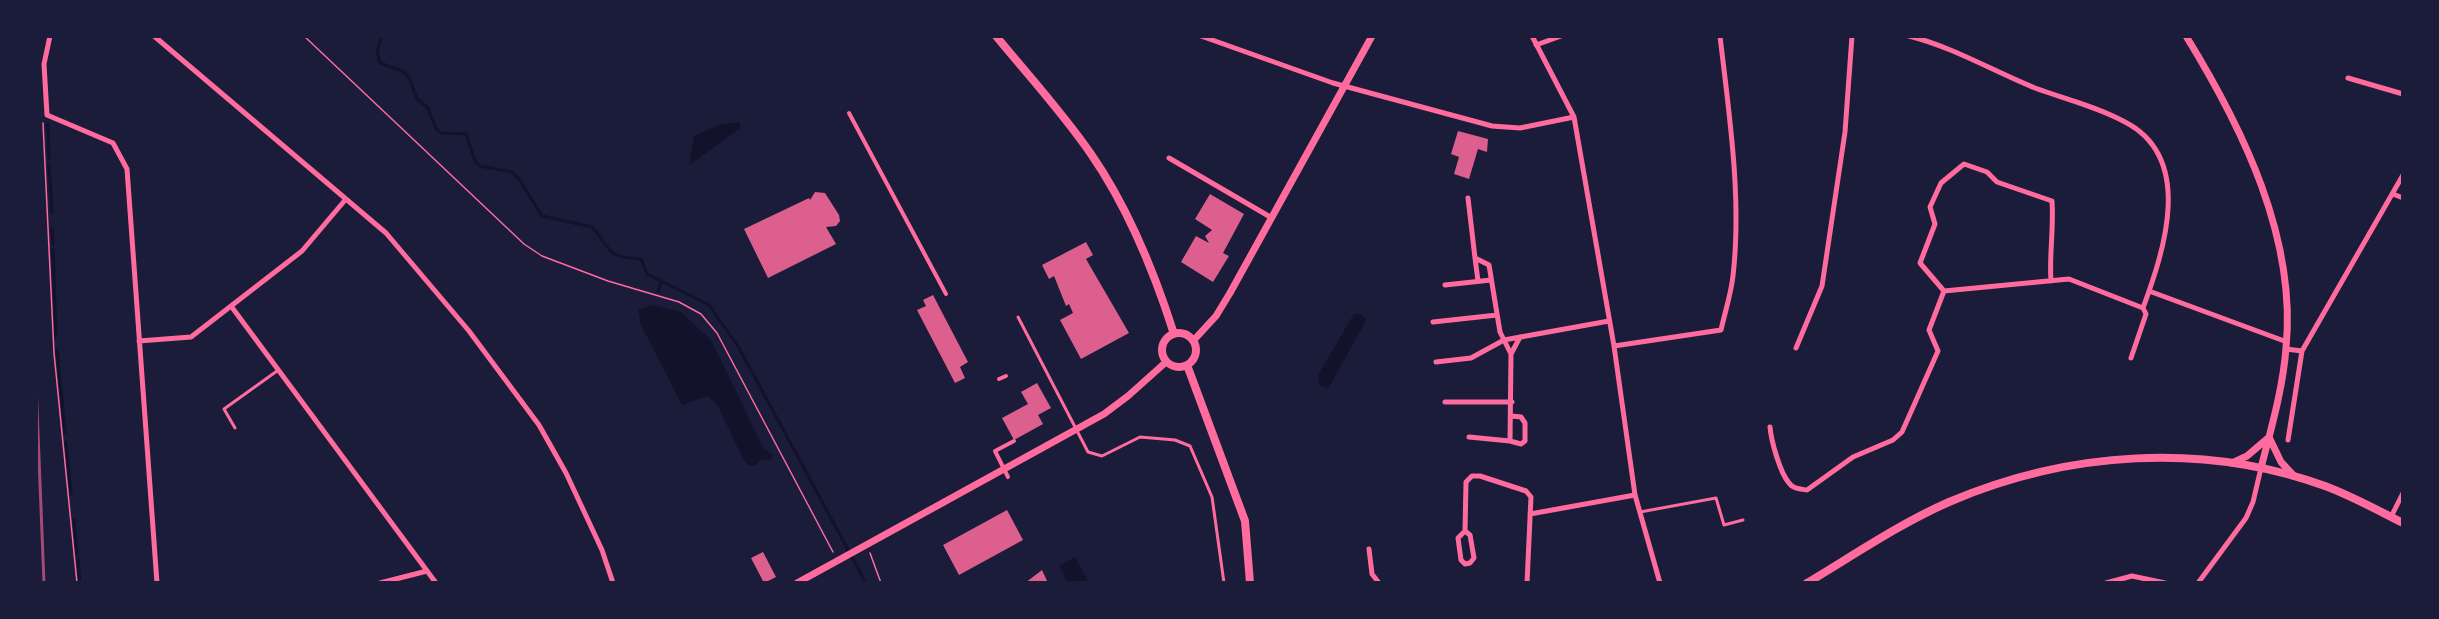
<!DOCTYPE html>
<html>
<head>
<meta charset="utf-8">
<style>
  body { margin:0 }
  #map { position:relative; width:2439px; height:619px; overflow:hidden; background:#1b1b3a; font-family:Figtree,sans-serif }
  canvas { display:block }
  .frame { position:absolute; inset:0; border:38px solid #1b1b3a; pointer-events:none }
</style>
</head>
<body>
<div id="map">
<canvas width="2439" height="619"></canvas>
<div class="frame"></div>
</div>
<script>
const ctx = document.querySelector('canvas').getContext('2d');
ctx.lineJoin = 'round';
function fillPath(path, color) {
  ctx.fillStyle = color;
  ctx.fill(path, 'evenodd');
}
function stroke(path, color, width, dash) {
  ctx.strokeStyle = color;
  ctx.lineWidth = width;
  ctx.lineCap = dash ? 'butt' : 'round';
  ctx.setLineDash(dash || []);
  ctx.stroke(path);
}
fillPath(new Path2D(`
  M739 122 741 128 689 165 694 136 718 125Z
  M652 305 681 312 711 340 764 449 773 455 771 460 762 459 756 465 749 466 744 461 717 404 707 396 682 405 641 325 638 310Z
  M1354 314H1360L1366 319 1364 324 1328 389 1319 385 1318 375Z
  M1075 557 1089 583H1068L1059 566Z`), '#12122b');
stroke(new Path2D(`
  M382 36 377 51 380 63 402 71 409 77 417 99 428 108 436 129 442 133 466 134 475 161 480 166 512 172 519 179 542 216 592 227C613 250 604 257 641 259L647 274 709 305 739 348 866 583
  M48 124 49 159
  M49 165 52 212
  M52 229 53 244
  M53 249 56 336
  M658 291 662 281
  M57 350 65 432
  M66 442 71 494
  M74 520 77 554
  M78 559 80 583`), '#12122b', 3);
fillPath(new Path2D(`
  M1458 131 1488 139 1487 152 1478 149 1469 179 1454 174 1459 157 1451 154Z
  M815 192 825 193 839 215 840 221 836 226 826 227 836 244 768 278 744 229 809 198 810 200Z
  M1210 194 1244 214 1223 253 1229 256 1213 282 1181 262 1196 236 1209 243 1205 236 1212 230 1195 219Z
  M1086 242 1093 255 1086 259 1129 333 1081 359 1060 320 1073 313 1069 304 1066 306 1054 276 1049 279 1042 265Z
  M933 295 968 362 960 367 965 378 955 383 917 310 926 306 923 300Z
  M1037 383 1051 408 1038 415 1043 424 1014 440 1002 418 1028 404 1021 392Z
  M1007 510 1023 540 959 575 943 545Z
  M763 552 776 577 764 583 751 558Z
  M1042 570 1048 583H1025Z`), '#dd5f8e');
stroke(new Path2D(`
  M304 36 524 244 542 256 608 281 679 302 701 314 717 333 833 552
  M43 123 54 353 77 583
  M870 553 881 583`), '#ff6b9d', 1.5);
stroke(new Path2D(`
  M1018 317 1088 452 1102 456 1140 437 1175 440 1190 446 1212 497 1224 583
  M235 428 224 409 277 371
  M1640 512 1716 498 1724 525 1743 520`), '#ff6b9d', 3);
stroke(new Path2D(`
  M849 113 946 294
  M999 379 1006 376
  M1008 477 995 451 1014 441`), '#ff6b9d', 4);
stroke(new Path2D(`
  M50 36 44 64 47 115 113 143 127 169 157 583
  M154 36 386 233 469 331 539 425 566 473 602 550 613 583
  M1201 36 1333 83 1492 126 1520 128 1574 117
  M1532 36 1574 117 1614 346 1635 495 1660 583
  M1909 36C1953 47 1993 71 2035 88 2065 99 2098 107 2125 122 2195 158 2164 251 2143 308
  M1536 45 1561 36
  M2348 78 2403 94
  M1169 158 1272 218
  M2393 194 2403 198
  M1468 198 1475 258 1489 265 1500 332 1511 354 1510 441 1469 437
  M1475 258 1478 281
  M1445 285 1491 280
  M1944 291 1920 263 1935 224 1930 207 1941 183 1964 164 1987 172 1997 182 2052 201C2054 229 2049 254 2051 281
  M1944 291 2069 279 2143 308
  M2149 291 2287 342
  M231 306 436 583
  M1433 322 1497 315
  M139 341 191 337 302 251 346 199
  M1614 346 1721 330C1725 312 1731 294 1733 276 1742 197 1729 114 1720 36
  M1796 348 1822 286 1845 132 1852 36
  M2286 349 2302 351 2403 175
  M1511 354 1520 337
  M2131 358 2146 314 2143 308
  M1436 362 1471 358 1504 340 1609 321
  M1445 402H1512
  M1770 427C1771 440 1780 473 1789 483 1793 489 1800 489 1807 490L1853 457 1893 440 1902 432 1938 351 1929 330 1944 291
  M2288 440 2302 351
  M1510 441 1521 444 1525 441V423L1521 417 1512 416
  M1530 514 1635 495
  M2391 517 2403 493
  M1465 531 1458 538 1461 560 1465 564 1470 563 1474 558 1470 535 1465 531 1466 482 1472 476H1480L1526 491 1531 497 1527 583
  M1369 549 1372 574 1379 583
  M380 583 427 571
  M2106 583 2132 576 2165 583
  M2198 583 2246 518 2253 502 2261 468`), '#ff6b9d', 5);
stroke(new Path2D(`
  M2186 36C2242 127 2297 238 2286 348 2283 388 2271 429 2261 468
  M1193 341 1216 316 1230 293 1372 36
  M2269 437 2281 462 2294 476
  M2232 463 2247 456 2267 439
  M797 583 1104 414 1128 396 1166 362`), '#ff6b9d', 7);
stroke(new Path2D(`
  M1807 583C1854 555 1899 524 1949 502 2068 451 2203 442 2325 486 2352 496 2377 510 2403 523`), '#ff6b9d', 8);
stroke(new Path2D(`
  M996 36C1028 75 1063 113 1091 154 1129 209 1154 271 1174 334
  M1162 350a17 17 0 1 1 34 0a17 17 0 1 1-34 0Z
  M1187 365 1245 521 1250 583`), '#ff6b9d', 8);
stroke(new Path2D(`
  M36 383 44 583`), '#a44b75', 3);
</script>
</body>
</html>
